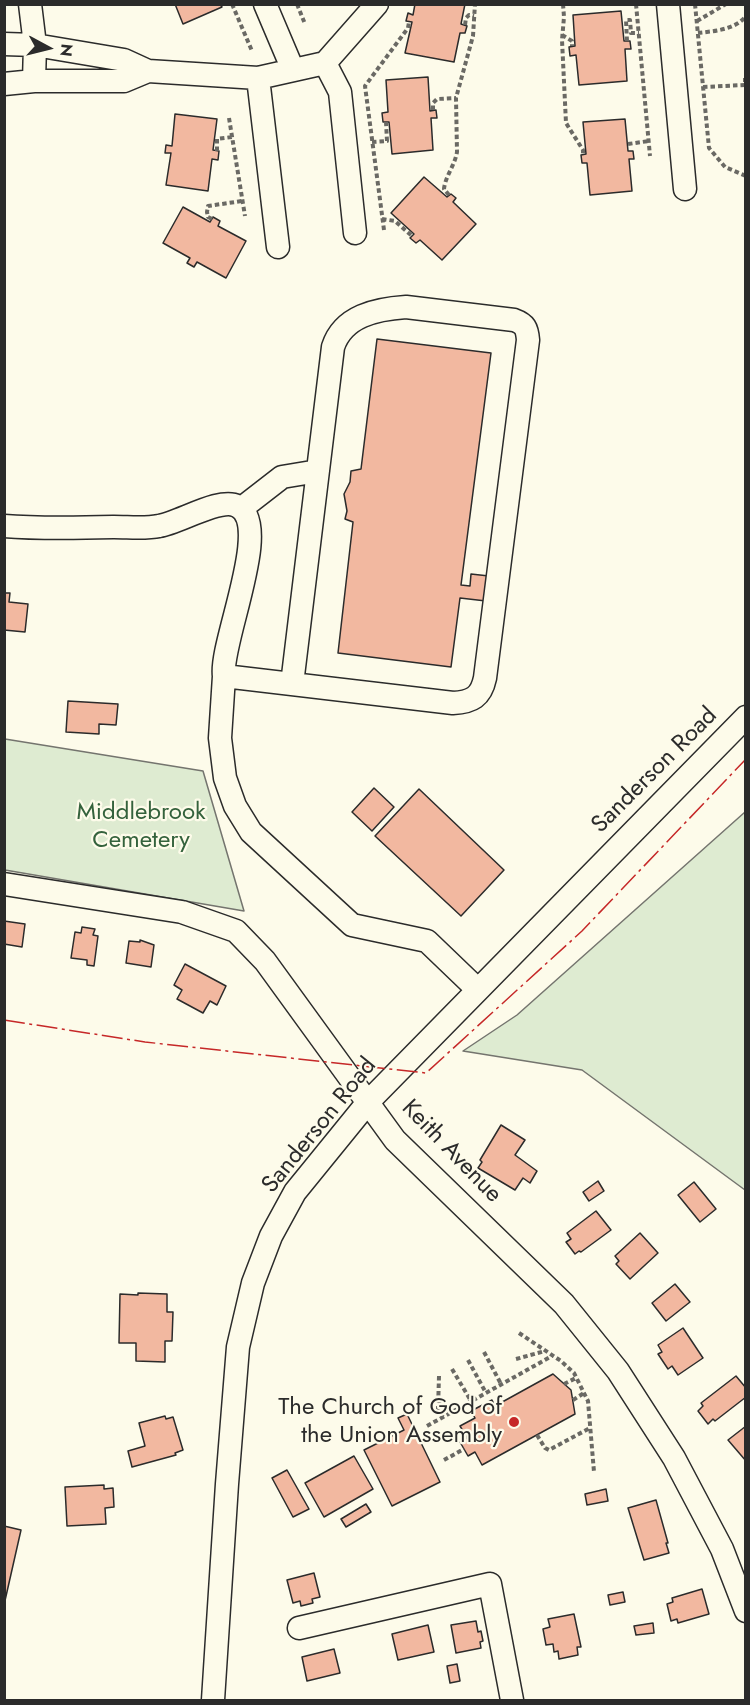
<!DOCTYPE html>
<html>
<head>
<meta charset="utf-8">
<style>
  body { margin:0 }
  #map { position:relative; width:750px; height:1705px; overflow:hidden; background:#fdfbea; font-family:Jost,sans-serif }
  canvas { display:block }
  .frame { position:absolute; inset:0; border:6px solid #2b2b2b; pointer-events:none }
  .north { position:absolute; left:18px; top:18px; width:60px; height:60px; -webkit-text-stroke:4px #fdfbea; paint-order:stroke; rotate:97deg; font-size:16px; font-weight:700; line-height:24px; text-align:center; color:#2b2b2b }
  .north::after { content:''; display:block; margin:auto; width:21px; height:27px; background:#2b2b2b; clip-path:polygon(50% 0,100% 100%,50% 72%,0 100%) }
</style>
</head>
<body>
<div id="map">
<canvas width="750" height="1705"></canvas>
<div class="frame"></div>
<div class="north">N</div>
</div>
<script>
const ctx = document.querySelector('canvas').getContext('2d');
ctx.lineJoin = 'round';
function fillPath(path, color) {
  ctx.fillStyle = color;
  ctx.fill(path, 'evenodd');
}
function stroke(path, color, width, dash) {
  ctx.strokeStyle = color;
  ctx.lineWidth = width;
  ctx.lineCap = dash ? 'butt' : 'round';
  ctx.setLineDash(dash || []);
  ctx.stroke(path);
}
function label(font, color, halo, rows, align = 'center') {
  ctx.font = font + ' Jost,sans-serif';
  ctx.lineWidth = 4.5;
  ctx.setLineDash([]);
  ctx.textBaseline = 'middle';
  ctx.strokeStyle = halo;
  ctx.fillStyle = color;
  for (const [text, x, y, turn = 0] of rows) {
    ctx.save();
    ctx.translate(x, y);
    ctx.rotate((+turn || 0) * Math.PI / 180);
    ctx.textAlign = isNaN(turn) ? turn : align;
    if (halo) ctx.strokeText(text, 0, 0);
    ctx.fillText(text, 0, 0);
    ctx.restore();
  }
}
const green = new Path2D(`
  M5 739 203 771 244 911 5 870Z
  M745 812V1190L582 1070 463 1051 517 1015Z`);
fillPath(green, '#deebd1');
stroke(green, '#74746e', 1.5);
const building = new Path2D(`
  M175 4H220L222 7 183 24Z
  M415 4H465L461 24 467 26 465 33H460L454 62 405 53 412 22 406 21 408 13 413 15Z
  M621 11 624 41H630L631 49H625L627 81 579 85 576 55 570 56 569 47 575 46 573 15Z
  M428 77 430 111 436 110 437 118H431L433 150 392 154 389 122H383L382 113 388 112 386 80Z
  M175 114 217 119 213 150 219 151 218 160 212 159 208 191 166 185 171 153H165L166 145 172 146Z
  M625 119 628 151H633L634 159H629L632 191 590 195 587 163H582L581 155 586 154 583 122Z
  M424 177 447 197 451 194 456 198 453 202 476 224 442 260 420 240 416 243 410 238 414 234 391 213Z
  M183 207 210 222 213 217 220 221 218 226 246 241 226 278 197 262 194 267 187 263 190 258 163 243Z
  M377 339 491 353 461 585 470 586 471 574 489 576 486 601 460 598 451 667 338 653 353 522 345 519 347 511 344 494 350 482 351 471 361 469Z
  M4 593H10L9 602 28 604 25 632 4 630Z
  M68 701 118 704 116 725 99 724V734L66 732Z
  M374 788 394 807 372 831 352 812Z
  M419 789 504 870 461 916 375 836Z
  M4 921 25 924 22 947 4 944Z
  M82 927 95 929 93 935 98 936 94 966 87 965V960L71 958 75 932 81 933Z
  M140 940 154 945 151 967 126 963 129 941 140 942Z
  M185 964 226 986 217 1005 210 1001 203 1013 177 999 182 990 174 985Z
  M501 1125 525 1140 515 1155 537 1171 530 1183 523 1178 515 1190 478 1168 482 1162 480 1160Z
  M598 1181 604 1191 589 1201 583 1192Z
  M694 1182 716 1209 700 1222 678 1195Z
  M596 1211 611 1230 581 1252 579 1251 575 1254 566 1242 571 1239 567 1233Z
  M640 1233 658 1253 630 1279 616 1264 619 1261 615 1256Z
  M675 1284 690 1302 666 1321 652 1303Z
  M138 1293 167 1294V1312H173L172 1341H165V1362L136 1361V1343H119L120 1294 138 1295Z
  M683 1328 703 1358 678 1375 672 1366 668 1369 658 1354 662 1352 658 1345Z
  M553 1374 571 1390 575 1414 482 1465 475 1452 468 1456 460 1442 467 1438 460 1426 475 1418 471 1411 492 1400 495 1406Z
  M736 1376 746 1388V1397L715 1421 713 1419 708 1424 698 1411 703 1406 701 1403Z
  M407 1414 440 1482 392 1506 364 1450 404 1430 398 1418Z
  M165 1416 166 1419 173 1417 183 1450 175 1453 176 1455 132 1467 128 1451 145 1446 139 1423Z
  M746 1426V1461L728 1440Z
  M354 1456 373 1489 324 1517 305 1483Z
  M287 1470 309 1509 293 1517 272 1478Z
  M104 1485V1489L113 1488 114 1507 105 1508 106 1524 67 1526 65 1487Z
  M606 1489 608 1501 587 1505 585 1494Z
  M656 1500 668 1543H666L669 1553 644 1560 628 1508Z
  M366 1504 371 1512 346 1527 341 1519Z
  M4 1526 21 1530 4 1605Z
  M314 1573 320 1597 312 1599 313 1603 301 1606 300 1601 293 1603 287 1580Z
  M702 1589 709 1614 678 1623 677 1619 671 1621 667 1604 673 1602 672 1598Z
  M623 1592 625 1602 610 1605 608 1595Z
  M574 1614 581 1647H577L578 1655 559 1659 558 1651 554 1652 553 1644 546 1645 543 1629 550 1627 548 1619Z
  M476 1621 478 1632 481 1631 483 1641 480 1642 481 1648 456 1653 451 1625Z
  M653 1623 654 1633 636 1635 634 1626Z
  M428 1625 434 1652 398 1660 392 1634Z
  M334 1649 340 1673 307 1681 302 1657Z
  M457 1664 460 1681 450 1683 447 1666Z`);
fillPath(building, '#f2b8a0');
stroke(building, '#2b2b2b', 1.5);
const minor = new Path2D(`
  M30 4 35 45 34 81
  M265 4 293 70
  M668 4 685 189
  M4 44 35 45 124 60 148 71 258 78 325 63
  M258 78 278 247
  M4 84 34 81H124L148 71
  M355 233 340 92 325 63 377 4
  M242 508 282 477 318 471
  M4 526C41 529 77 528 114 527 129 527 145 529 159 526 179 523 220 497 237 506 274 523 219 644 224 676L453 703C472 702 481 697 485 678L528 340C527 328 525 324 514 320L406 307C376 309 343 316 333 347L292 684
  M224 676 220 738 225 778 235 806 251 832 352 925 427 941 477 989
  M4 884 182 912 236 931 265 961 395 1140 564 1304 618 1371 674 1458 722 1549 746 1611
  M299 1628 490 1584 512 1700
  M213 1700 227 1484 238 1347 253 1283 271 1236 295 1192 369 1101 746 717`);
stroke(minor, '#2b2b2b', 25);
stroke(new Path2D(`
  M232 4 252 51
  M297 4 305 24
  M563 4 564 17 562 40 566 123 583 150V154
  M636 4 650 156
  M695 4 709 148 725 167 746 176
  M697 21 726 4
  M465 25 466 18 469 15 474 16
  M698 33C714 31 735 30 746 16
  M562 35 572 41V46
  M627 41 626 20H630L631 33H639
  M703 87 745 85V78
  M433 110V103L437 99 456 98
  M229 118 245 216
  M372 142 387 141 386 122
  M628 144 649 141
  M217 151V139L232 137
  M449 195 444 189C445 177 455 165 457 152L456 98 473 36 475 4
  M212 219 208 217 207 212 208 206 242 201
  M382 219 395 221 412 236
  M384 230 365 86 408 28 409 22
  M519 1333 561 1361 574 1373 588 1401 594 1472
  M484 1352 501 1384
  M516 1359 545 1351
  M468 1360 486 1393
  M452 1369 471 1401
  M439 1376 438 1409 443 1417
  M564 1384 576 1378
  M573 1400 584 1393
  M438 1402 445 1399
  M469 1402 474 1410
  M427 1426 552 1356
  M537 1435 545 1448 549 1450 590 1428
  M444 1460 464 1449`), '#6a6964', 4, [4.5, 3]);
stroke(minor, '#fdfbea', 22);
stroke(new Path2D(`
  M4 1020 145 1042 426 1073 582 931 746 759`), '#c62828', 1.5, [21, 4.5, 3, 4.5]);
for (const [x, y, r, color] of [
  [514,1422,6,"#c62828"]
]) {
  const dot = new Path2D();
  dot.arc(x, y, r, 0, 2 * Math.PI);
  ctx.fillStyle = color;
  ctx.fill(dot);
  stroke(dot, '#fdfbea', 2);
}
label('24px', '#2b2b2b', '#fdfbea', [
  ["Sanderson Road",655,771,-45],
  ["Sanderson Road",320,1126,-51],
  ["Keith Avenue",451,1152,46]
]);
label('24px', '#34623c', '#fdfbea', [
  ["Middlebrook",141,813],
  ["Cemetery",141,841]
]);
label('24px', '#2b2b2b', '#fdfbea', [
  ["The Church of God of",502,1408],
  ["the Union Assembly",502,1436]
], 'right');
</script>
</body>
</html>
